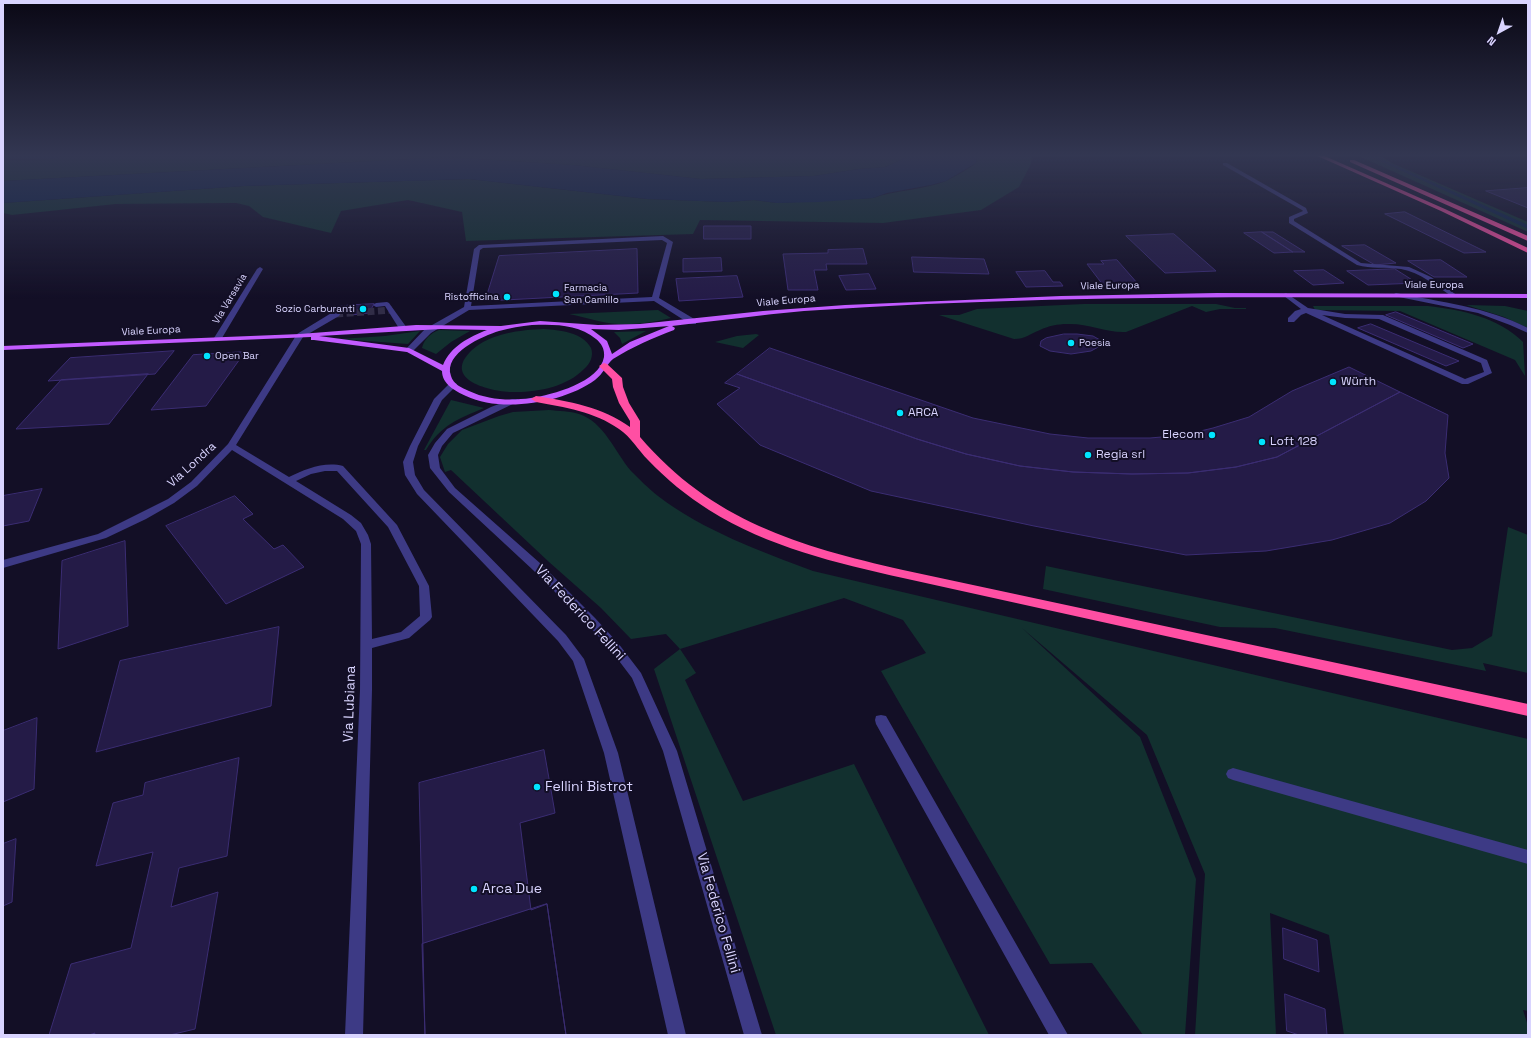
<!DOCTYPE html>
<html>
<head>
<meta charset="utf-8">
<style>
  body { margin:0 }
  #map { position:relative; width:1531px; height:1038px; overflow:hidden; background:#130f26; font-family:"Space Grotesk",sans-serif }
  canvas { display:block }
  .frame { position:absolute; inset:0; border:4px solid #d9d4ff; pointer-events:none }
  .north { position:absolute; left:1479px; top:12px; width:40px; height:40px; -webkit-text-stroke:3px #130f26; paint-order:stroke; rotate:220deg; font-size:11px; font-weight:700; line-height:16px; text-align:center; color:#d9d4ff }
  .north::after { content:''; display:block; margin:auto; width:14px; height:18px; background:#d9d4ff; clip-path:polygon(50% 0,100% 100%,50% 72%,0 100%) }
</style>
</head>
<body>
<div id="map">
<canvas width="1531" height="1038"></canvas>
<div class="frame"></div>
<div class="north">N</div>
</div>
<script>
const ctx = document.querySelector('canvas').getContext('2d');
ctx.lineJoin = 'round';
function fillPath(path, color) {
  ctx.fillStyle = color;
  ctx.fill(path, 'evenodd');
}
function stroke(path, color, width, dash) {
  ctx.strokeStyle = color;
  ctx.lineWidth = width;
  ctx.lineCap = dash ? 'butt' : 'round';
  ctx.setLineDash(dash || []);
  ctx.stroke(path);
}
function label(font, color, halo, rows, align = 'center') {
  ctx.font = font + ' "Space Grotesk",sans-serif';
  ctx.lineWidth = 4;
  ctx.setLineDash([]);
  ctx.textBaseline = 'middle';
  ctx.strokeStyle = halo;
  ctx.fillStyle = color;
  for (const [text, x, y, turn = 0] of rows) {
    ctx.save();
    ctx.translate(x, y);
    ctx.rotate((+turn || 0) * Math.PI / 180);
    ctx.textAlign = isNaN(turn) ? turn : align;
    if (halo) ctx.strokeText(text, 0, 0);
    ctx.fillText(text, 0, 0);
    ctx.restore();
  }
}
fillPath(new Path2D(`
  M70 154H909L905 158 885 167 859 169 814 176 701 179 573 165 447 157 3 181V160L51 159Z
  M977 154H1032L1031 164 1019 187 981 210 883 223 700 220 693 234 466 241 462 212 408 200 341 211 331 233 263 217 249 206 236 203 116 204 12 215 3 213V203L244 186 469 179 647 199 728 202 754 200 777 203 873 198C896 190 923 190 946 181 956 176 967 170 976 163Z
  M1354 154 1371 155 1373 154H1378L1392 163 1528 222V232Z
  M1084 304H1216L1235 308H1246V309H1220L1206 312 1192 306 1126 332C1106 333 1088 323 1067 324 1058 324 1048 326 1040 330 1030 334 1025 339 1014 339L939 315H959L977 309Z
  M1466 305 1505 306 1528 311V328L1504 317Z
  M1313 306H1428C1462 310 1498 317 1523 342L1525 376 1515 360 1400 311 1315 310Z
  M658 310 671 318C654 322 636 325 618 324 601 323 585 317 569 314Z
  M544 329C559 330 583 332 591 348 594 356 590 364 584 369 568 386 539 392 517 392 495 393 439 381 472 350 491 333 520 330 544 329Z
  M439 330 470 331 451 342 436 354 422 348C424 339 431 333 439 330Z
  M420 331 408 344 340 339 385 336Z
  M646 331 622 344 620 338 614 332Z
  M756 334 759 335 743 348 715 342 737 336Z
  M451 400 484 408C458 419 441 425 426 450H424Z
  M549 410C558 411 570 411 579 414 604 422 615 452 631 471 639 479 649 489 658 496 704 531 760 551 813 571L1528 739V1011L1523 1010 1528 1026V1035H1344L1329 935 1270 913 1276 1035H1195L1205 874 1147 735 1022 628 1140 737 1196 879 1185 1035H1143L1092 963 1050 964 881 671 926 653 903 620 844 598 680 649 696 673 685 680 743 801 854 764 989 1035H776L654 669 680 649 666 634 631 639 601 608 549 562 451 470 445 472 440 457 448 444 462 430 499 416 513 412Z
  M1508 527 1528 535V673L1483 663 1486 671 1275 628 1220 627 1043 589 1046 566 1452 650 1472 648 1492 636Z`), '#12302f');
fillPath(new Path2D(`
  M3 154H70L51 159 3 160Z
  M909 154H977L976 163 946 181 931 185 887 193 873 198 819 202 777 203 754 200 728 202 647 199 469 179 244 186 3 203V181L447 157 573 165 701 179 814 176 859 169 885 167 905 158Z`), '#0c2248');
fillPath(new Path2D(`
  M1365 154H1370L1528 225V229Z`), '#0c2248');
const building = new Path2D(`
  M1528 188V208L1486 191Z
  M1405 212 1486 252 1464 253 1385 214Z
  M704 226H751V239H704Z
  M1262 232 1293 252 1274 253 1244 233Z
  M1262 232H1273L1305 252H1293Z
  M1174 234 1216 271 1165 273 1126 236Z
  M1365 245 1396 263 1375 265 1342 246Z
  M637 249 638 293 485 301 499 256Z
  M863 249 867 264H826L827 270H814L818 290H788L783 254 828 253V250Z
  M912 257 984 259 989 274 914 272Z
  M721 258 722 271 683 272V259Z
  M1117 260 1138 284 1103 285 1087 264H1104L1101 261Z
  M1441 260 1467 277H1434L1408 261Z
  M1395 269 1417 283 1368 285 1347 271Z
  M1324 270 1344 283 1313 285 1294 271Z
  M1045 271 1053 282H1060L1063 286 1026 287 1016 272Z
  M869 274 876 289 846 290 839 276Z
  M737 276 743 297 679 301 676 279Z
  M374 304 369 313 351 315 355 305Z
  M1396 312 1473 344 1463 348 1386 315Z
  M1371 324 1459 361 1446 366 1358 328Z
  M1064 334H1077L1093 336 1100 340 1102 345 1091 351 1071 354 1050 351 1040 346 1041 341 1046 338Z
  M770 348 973 418 1050 434 1088 438H1150L1184 435 1213 428 1249 417 1292 391 1349 367 1400 392 1277 457 1236 467 1188 473 1132 474 1073 472 1020 466 966 454 917 439 737 374Z
  M174 351 155 374 48 381 70 358Z
  M245 352 206 406 151 410 193 355Z
  M148 374 109 424 16 429 61 380Z
  M737 374 917 439 966 454 1020 466 1073 472 1132 474 1188 473 1236 467 1277 457 1400 392 1448 415 1445 453 1449 478 1426 501 1390 523 1332 540 1266 551 1186 555 1034 526 871 491 760 445 717 404 740 388 725 383Z
  M42 489 29 521 3 526V496Z
  M235 496 253 514 243 519 274 549 283 545 304 567 226 604 166 526Z
  M125 541 128 626 58 649 62 561Z
  M279 627 271 706 96 752 120 661Z
  M37 718 34 789 3 802V731Z
  M544 750 555 813 520 823 531 910 547 904 566 1035H425L419 783Z
  M239 758 227 856 179 868 171 907 218 892 195 1029 170 1035H94L95 1033 89 1035H49L71 964 131 948 153 852 96 866 113 803 143 795 145 783Z
  M16 839 12 902 3 906V844Z
  M547 904 566 1035H425L422 944Z
  M1283 928 1317 940 1319 972 1284 959Z
  M1285 994 1325 1009 1327 1035H1299L1287 1031Z`);
fillPath(building, '#241b47');
stroke(building, '#3b2d73', 1);
stroke(new Path2D(`
  M336 314 392 310`), '#312d47', 7, [7, 3.5]);
fillPath(new Path2D(`
  M1223 163H1227L1306 208 1308 213 1294 219V221L1361 263 1409 267 1431 277 1458 296 1453 297C1437 287 1420 272 1401 269 1386 267 1371 269 1357 265L1289 223V217L1303 211 1302 210 1223 165Z
  M663 236 673 242 659 298 696 320V324H690L654 301 469 310 431 333 412 352H406L405 350 425 329 464 307 474 249 479 245ZM662 240 667 243 652 297 471 306 480 250 483 248Z
  M260 267 263 269 222 338 218 340H215L214 338 257 269Z
  M1286 293 1308 308 1345 314 1383 315 1487 360 1492 373 1468 384H1462L1306 313 1301 315 1294 322H1288V318L1295 311 1301 309 1284 296V294ZM1322 315 1345 318 1379 319 1481 363 1484 372 1465 379Z
  M1396 293C1441 302 1487 307 1528 328V333L1510 325 1478 313 1394 296V294Z
  M387 302 389 303 407 328 406 330H400L385 306 376 307 373 305 376 303Z
  M353 304 356 306 355 307 343 309 339 316 303 337 236 445 289 477C305 469 325 461 343 466L397 525 429 586 432 617 430 620 409 638 372 648V690L363 1035H345L360 690 361 544 356 531 343 519 232 450 197 486 174 503 146 519 106 538 3 568V560L98 534 168 499 191 482 228 444 297 334 333 312 339 306ZM325 471H337L388 527 419 586 420 616 401 632 372 639 371 544 368 535 361 523 351 515 296 481 311 474Z
  M450 383H456L457 385 442 400 418 446 413 462 415 475 424 490 566 635 584 659 618 753 686 1035H668L604 753 573 661 558 641 417 494 405 475 403 462 410 446 434 399Z
  M512 399H518L519 401 453 433 442 446 438 455 440 468 455 488 541 564 595 618 618 643 641 673 677 751 762 1035H744L663 751 632 678 610 649 587 624 533 570 449 492 430 468 428 455 435 443 447 429 491 407Z
  M881 715 886 716 1068 1035H1049L876 724 875 720 876 716Z
  M1233 768 1528 850V864L1233 780 1228 778 1226 774 1228 770Z`), '#3d3a85');
fillPath(new Path2D(`
  M1217 293 1528 294V298C1287 297 1045 294 804 311 760 315 716 321 672 326L675 328 674 330C653 338 632 347 613 359 607 364 603 374 595 380 564 403 501 413 466 396 455 391 442 384 442 371L407 352 314 340H311V337L3 350V346L300 334 416 325 501 326 540 321 598 325 640 324 763 311 845 305 1061 296ZM532 325C554 324 578 324 596 339 601 343 605 349 604 357 600 382 552 395 531 398 510 401 488 400 469 391 462 388 453 384 451 376 443 353 483 336 499 331 510 328 521 326 532 325ZM669 326 630 342 612 354 607 341 591 329 619 330ZM441 329 487 330C469 337 451 346 443 365L409 348 319 336Z`), '#c25bff');
fillPath(new Path2D(`
  M1313 154H1320L1445 209 1528 248V253L1441 211Z
  M1350 160H1354L1528 236V241L1350 162Z
  M604 363 607 364 622 378 623 387 629 403 640 421V437C712 521 798 546 903 570L1528 704V716L903 578C836 563 768 547 709 510 687 496 666 479 648 460 638 450 631 437 619 429 595 412 564 407 536 402L531 399 536 396C568 401 603 407 630 427V421L619 403 613 387 612 379 599 366Z`), '#ff4fa3');
const sky = ctx.createLinearGradient(0, 0, 0, 299);
sky.addColorStop(0, '#0a0815');
sky.addColorStop(0.52, '#333752');
sky.addColorStop(1, '#33375200');
ctx.fillStyle = sky;
ctx.fillRect(0, 0, 1531, 299);
for (const [x, y, r, color] of [
  [556,294,4,"#00e5ff"],
  [507,297,4,"#00e5ff"],
  [363,309,4,"#00e5ff"],
  [1071,343,4,"#00e5ff"],
  [207,356,4,"#00e5ff"],
  [1333,382,4,"#00e5ff"],
  [900,413,4,"#00e5ff"],
  [1212,435,4,"#00e5ff"],
  [1262,442,4,"#00e5ff"],
  [1088,455,4,"#00e5ff"],
  [537,787,4,"#00e5ff"],
  [474,889,4,"#00e5ff"]
]) {
  const dot = new Path2D();
  dot.arc(x, y, r, 0, 2 * Math.PI);
  ctx.fillStyle = color;
  ctx.fill(dot);
  stroke(dot, '#130f26', 1.5);
}
label('10px', '#d9d4ff', '#130f26', [
  ["Viale Europa",1434,285],
  ["Viale Europa",1110,286,-1],
  ["Via Varsavia",230,299,-59],
  ["Viale Europa",786,301,-5],
  ["Viale Europa",151,331,-3]
]);
label('10px', '#d9d4ff', '#130f26', [
  ["Farmacia",564,288],
  ["San Camillo",564,300],
  ["Ristofficina",499,297,"right"],
  ["Sozio Carburanti",355,309,"right"],
  ["Poesia",1079,343],
  ["Open Bar",215,356]
], 'left');
label('12px', '#d9d4ff', '#130f26', [
  ["Würth",1341,382],
  ["ARCA",908,413],
  ["Elecom",1204,435,"right"],
  ["Loft 128",1270,442],
  ["Regia srl",1096,455]
], 'left');
label('12px', '#d9d4ff', '#130f26', [
  ["Via Londra",192,465,-42]
]);
label('14px', '#d9d4ff', '#130f26', [
  ["Via Federico Fellini",580,613,47],
  ["Via Lubiana",350,704,-88],
  ["Via Federico Fellini",718,913,74]
]);
label('14px', '#d9d4ff', '#130f26', [
  ["Fellini Bistrot",545,787],
  ["Arca Due",482,889]
], 'left');
</script>
</body>
</html>
